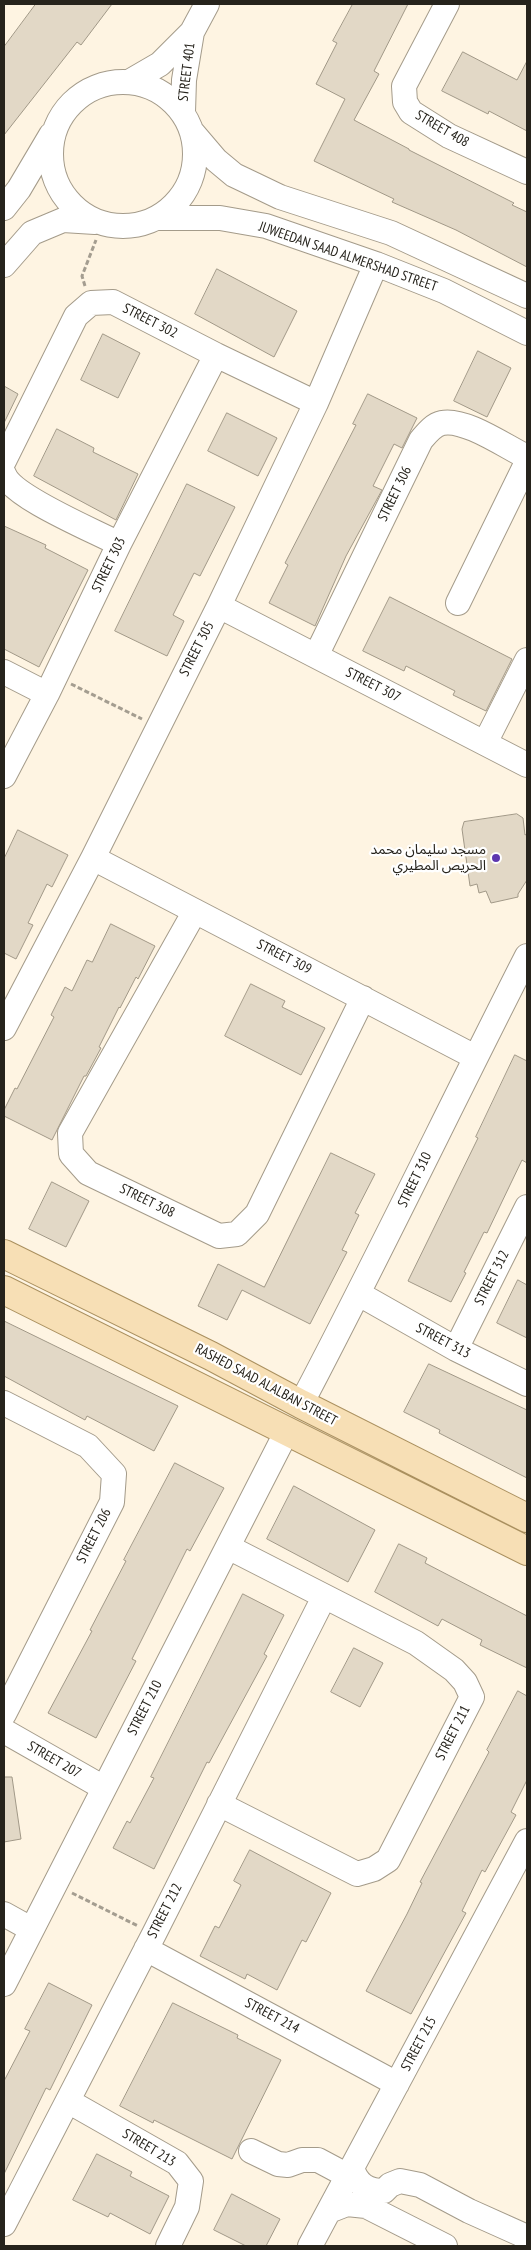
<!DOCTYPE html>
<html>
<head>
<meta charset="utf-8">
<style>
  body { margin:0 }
  #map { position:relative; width:531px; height:2250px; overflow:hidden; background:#fef4e2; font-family:"PT Sans Narrow",sans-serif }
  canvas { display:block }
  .frame { position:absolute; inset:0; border:5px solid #26231c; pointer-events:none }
</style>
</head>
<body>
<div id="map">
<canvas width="531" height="2250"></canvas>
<div class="frame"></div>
</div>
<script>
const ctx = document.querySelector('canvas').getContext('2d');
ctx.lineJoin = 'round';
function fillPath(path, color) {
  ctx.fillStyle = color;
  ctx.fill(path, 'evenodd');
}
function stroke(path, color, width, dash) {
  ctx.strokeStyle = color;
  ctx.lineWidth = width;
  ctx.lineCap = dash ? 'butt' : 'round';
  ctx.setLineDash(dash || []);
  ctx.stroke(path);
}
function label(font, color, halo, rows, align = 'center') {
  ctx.font = font + ' "PT Sans Narrow","Noto Sans Arabic",sans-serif';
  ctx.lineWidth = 4.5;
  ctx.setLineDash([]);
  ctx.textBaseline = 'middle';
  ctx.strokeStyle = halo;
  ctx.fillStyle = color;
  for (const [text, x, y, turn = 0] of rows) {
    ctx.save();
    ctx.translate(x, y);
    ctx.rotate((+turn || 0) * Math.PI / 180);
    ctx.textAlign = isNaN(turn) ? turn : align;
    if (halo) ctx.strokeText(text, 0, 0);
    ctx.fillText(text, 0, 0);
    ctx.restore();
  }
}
const building = new Path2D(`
  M36 4H112L81 45 77 42 4 135V47Z
  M353 4H408L374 71 379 74 354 120 409 149V150L514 203 512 205 527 212V267L456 230 392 202 394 199 314 161 345 99 316 84 337 43 333 41Z
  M463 52 517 80 527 61V131L489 111 488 114 442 91Z
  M217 269 297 311 274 357 195 314Z
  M103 334 140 353 118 398 81 380Z
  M478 351 511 368 487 417 454 401Z
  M4 386 18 394 4 423Z
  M368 394 417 418 402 448 394 444 373 486 382 490 346 556 315 626 269 603 288 565 285 563 356 425 353 424Z
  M227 413 277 438 258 476 208 451Z
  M57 429 94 448 93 452 138 474 116 520 34 476Z
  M187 484 235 507 200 576 194 573 173 615 184 621 167 656 115 631Z
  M4 526 46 545 45 548 88 570 39 667 4 649Z
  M390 597 512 659 486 711 453 695 455 691 406 666 404 671 363 651Z
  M517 814 523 818 525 835 527 834V880L518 894V897L491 903 486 891 479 893 477 884 470 886 462 829 464 822Z
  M18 830 68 855 52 887 47 884 28 923 33 925 16 959 4 953V859Z
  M111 924 155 946 138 979 136 977 120 1008 119 1007 99 1047 101 1048 86 1076H84L52 1140 4 1116V1110L15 1088 17 1089 54 1017 51 1015 65 987 72 991 87 960 92 962Z
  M251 984 285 1001 282 1007 325 1028 301 1075 225 1036Z
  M515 1055 527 1061V1163L522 1160 487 1233 484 1232 464 1272 466 1273 451 1302 408 1281 478 1138 476 1137Z
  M331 1153 375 1174 355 1213 359 1215 342 1250 347 1252 310 1324 242 1290 227 1320 198 1306 218 1264 264 1287Z
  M52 1182 89 1201 66 1247 29 1229Z
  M518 1280 527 1285V1338L497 1323Z
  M4 1321 178 1406 154 1451 87 1416 85 1420 4 1376Z
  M429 1364 527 1410V1478L439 1433 440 1430 404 1412Z
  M175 1463 224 1488 190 1551 187 1549 132 1659 136 1661 96 1738 48 1713 92 1631 90 1630 126 1561 124 1560Z
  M294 1486 375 1530 348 1582 267 1539Z
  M399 1544 427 1558 425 1563 527 1616V1668L480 1645 482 1640 442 1619 438 1626 375 1592Z
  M243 1594 284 1615 264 1654 267 1656 209 1763 207 1762 154 1869 113 1848 127 1821 130 1823 154 1778 151 1777Z
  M354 1648 383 1663 360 1707 331 1692Z
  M518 1691 527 1696V1780L511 1812 516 1815 485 1872 482 1870 462 1911 466 1913 411 2014 366 1991 407 1914 422 1883 420 1882 489 1752 487 1750Z
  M4 1777H12L21 1839 4 1842Z
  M250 1850 331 1893 306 1942 302 1940 277 1990 247 1974 245 1979 200 1956 215 1926 219 1928 241 1885 234 1881Z
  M49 1983 92 2005 50 2090 46 2088 4 2174V2081L30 2031 25 2029Z
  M173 2003 238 2035 237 2038 281 2060 232 2159 154 2120 153 2123 120 2106Z
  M97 2154 132 2172 130 2176 169 2196 150 2234 110 2213 108 2217 73 2200Z
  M232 2194 280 2219 266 2246H246L214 2230Z`);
fillPath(building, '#e2d8c6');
stroke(building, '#a19887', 1);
const minor = new Path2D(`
  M447 4 404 86 405 102 411 112 449 136 527 172
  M51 154a72 72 0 1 1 144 0a72 72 0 1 1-144 0Z
  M129 82 160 64 192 32 207 4
  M183 112 184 80 192 32
  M193 133 216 160 234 175 255 185 280 197 391 233 527 296
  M4 208 19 189 51 135
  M159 218H220L266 226 376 264 444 291 527 333
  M4 265 32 233 63 220 95 222
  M4 461 76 316 91 303 113 302 216 355 316 403
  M4 474C12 497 95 531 119 544
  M458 603 527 462
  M219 606 527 765
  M316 656 421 440C427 433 433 425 442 423 465 418 506 447 527 457
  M4 672 47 694
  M485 743 527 660
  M4 776 47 694 119 544 216 355
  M93 858 475 1057
  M195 911 70 1133 71 1154 88 1173 219 1236 237 1234 257 1214 363 998
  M4 1028 93 858 219 606 316 403 376 264
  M359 1294 456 1349 527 1384
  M456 1349 527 1207
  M4 1403 88 1446 114 1474 112 1502 4 1714
  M301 1404C379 1256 451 1105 527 956
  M4 1731 104 1788
  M219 1804 357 1874 374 1869 388 1860 472 1697 465 1682 454 1670 416 1643 228 1547
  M4 1914 31 1929
  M146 1949 397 2084
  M4 1984 287 1431
  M68 2101 177 2163 191 2181 187 2207 168 2246
  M251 2151 278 2164 288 2165 302 2160H318L348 2176
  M352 2168C357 2184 367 2191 384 2191L390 2185 400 2181 420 2185 469 2211 527 2237
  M329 2211 347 2204 366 2206 445 2246
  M4 2224 154 1934 324 1597
  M310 2246 527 1841`);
const major = new Path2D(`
  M4 1254 211 1356 301 1404 527 1518
  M4 1290 527 1551`);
stroke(minor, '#a49b8a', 26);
stroke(major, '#aa905f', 30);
stroke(new Path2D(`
  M85 286 82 276 96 240
  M71 684 142 719
  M72 1893 138 1926`), '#a49d90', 3, [5, 2.5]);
stroke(minor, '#fff', 24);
stroke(major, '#f7dfb5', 28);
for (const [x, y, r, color] of [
  [496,858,5,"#5d37af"]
]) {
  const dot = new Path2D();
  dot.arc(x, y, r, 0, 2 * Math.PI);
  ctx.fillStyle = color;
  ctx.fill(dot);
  stroke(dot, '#fff', 2);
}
label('14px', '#26231c', '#fff', [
  ["STREET 401",187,72,-83],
  ["STREET 408",442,129,30],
  ["JUWEEDAN SAAD ALMERSHAD STREET",348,257,19],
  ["STREET 302",150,321,27],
  ["STREET 306",395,494,-64],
  ["STREET 303",109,565,-64],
  ["STREET 305",197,649,-63],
  ["STREET 307",373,685,27],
  ["STREET 309",284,957,27],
  ["STREET 310",415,1180,-64],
  ["STREET 308",147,1201,26],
  ["STREET 312",492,1278,-63],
  ["STREET 313",443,1341,28],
  ["RASHED SAAD ALALBAN STREET",266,1385,28],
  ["STREET 206",94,1536,-63],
  ["STREET 210",145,1708,-63],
  ["STREET 211",453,1733,-63],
  ["STREET 207",54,1760,30],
  ["STREET 212",165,1911,-63],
  ["STREET 214",272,2016,28],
  ["STREET 215",419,2044,-62],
  ["STREET 213",149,2148,31]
]);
label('14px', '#26231c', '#fff', [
  ["مسجد سليمان محمد",486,850],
  ["الحريص المطيري",486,866]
], 'right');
</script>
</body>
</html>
